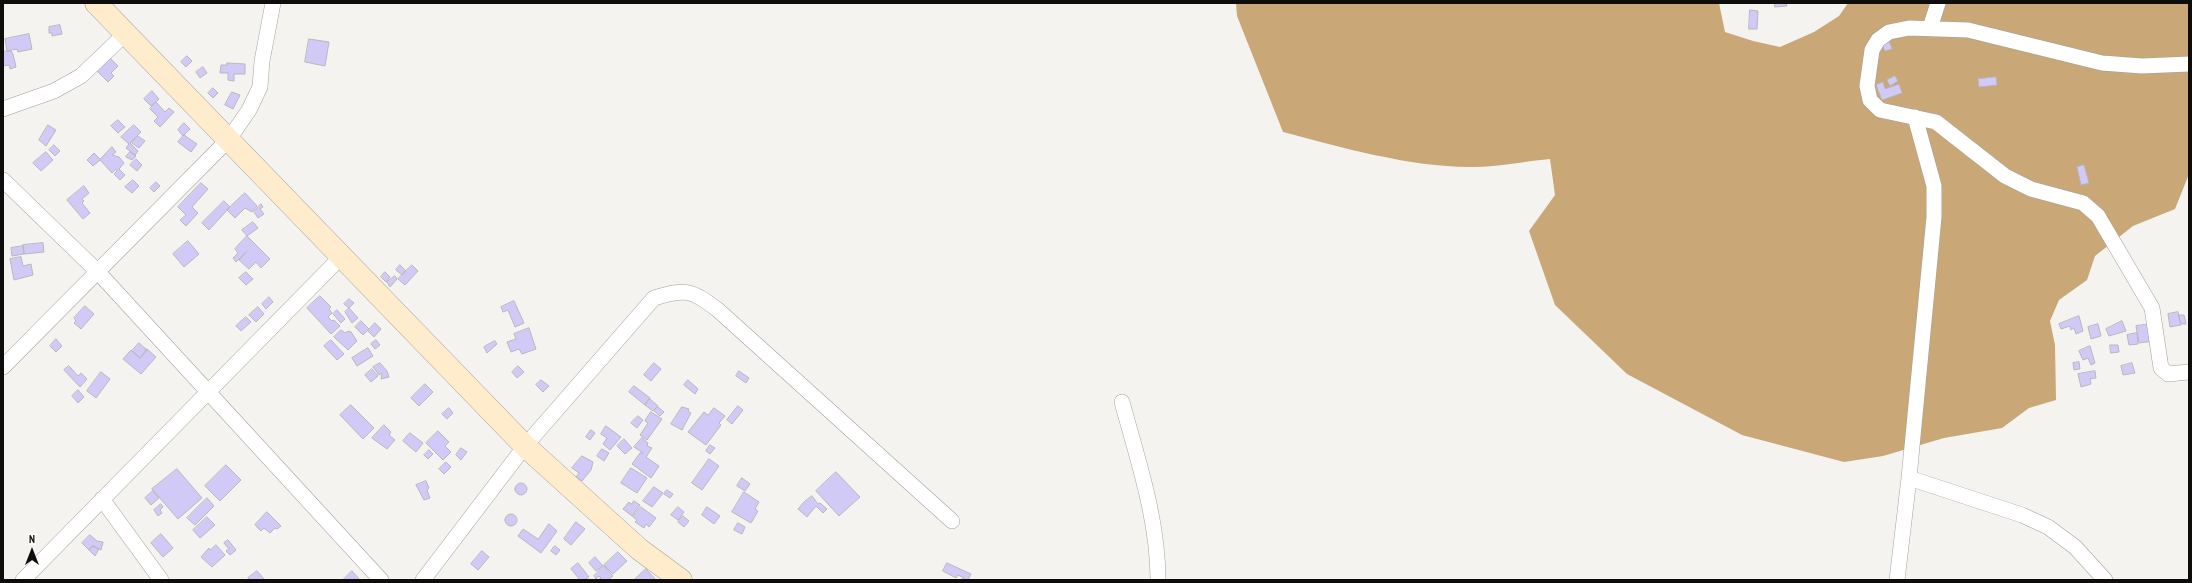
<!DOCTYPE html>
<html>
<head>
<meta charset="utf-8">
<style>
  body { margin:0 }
  #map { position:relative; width:2192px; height:583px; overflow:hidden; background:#f5f3f0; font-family:"PT Sans Narrow",sans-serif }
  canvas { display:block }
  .frame { position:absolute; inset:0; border:4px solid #0e0d0c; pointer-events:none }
  .north { position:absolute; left:12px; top:531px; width:40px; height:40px; -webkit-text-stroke:3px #fff; paint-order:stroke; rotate:0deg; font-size:11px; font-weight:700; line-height:16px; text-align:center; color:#0e0d0c }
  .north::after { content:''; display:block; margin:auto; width:14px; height:18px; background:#0e0d0c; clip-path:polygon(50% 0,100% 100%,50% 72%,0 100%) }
</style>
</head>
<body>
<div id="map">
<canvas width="2192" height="583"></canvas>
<div class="frame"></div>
<div class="north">N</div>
</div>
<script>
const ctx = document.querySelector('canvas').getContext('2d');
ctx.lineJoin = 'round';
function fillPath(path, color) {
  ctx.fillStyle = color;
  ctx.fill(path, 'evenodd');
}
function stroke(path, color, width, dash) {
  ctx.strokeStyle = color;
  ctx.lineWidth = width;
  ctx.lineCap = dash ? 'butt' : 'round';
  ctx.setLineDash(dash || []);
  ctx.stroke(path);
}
fillPath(new Path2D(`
  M1236 3H1719L1725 32 1753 41 1780 47 1814 32 1839 16 1848 3H2189V174L2175 209 2133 226 2095 256 2087 280 2059 300 2050 321 2055 345 2056 400 2029 408 2002 428 1944 438 1883 456 1844 462 1742 435 1627 374 1555 305 1529 231 1555 195 1550 159C1524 161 1495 168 1469 167 1411 167 1339 147 1283 132L1237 16Z`), '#c9a776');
const building = new Path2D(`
  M1775 3H1786L1787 6 1775 7Z
  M1750 10 1758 11 1757 29H1749Z
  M60 25 62 34 52 36V33H49V27Z
  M29 34 32 49 18 52 17 49 7 51 5 39Z
  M309 39 329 42 325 66 305 62Z
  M1889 41 1892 49 1885 51 1882 44Z
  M5 51H11L13 54 16 67 10 69 9 65 3 66V52Z
  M187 56 192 61 186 67 181 62Z
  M110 58 118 66 111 73 114 76 108 82 97 71Z
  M227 63 245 64V74H234V81L228 80V73H220L221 65H227Z
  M203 67 207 73 200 78 196 72Z
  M1895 76 1898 81 1890 86 1887 80Z
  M1996 77 1997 85 1979 87 1978 79Z
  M1883 82 1885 89 1899 84 1902 93 1882 100 1876 85Z
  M213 88 218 93 213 98 208 93Z
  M152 91 159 99 151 106 144 99Z
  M232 92 240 95 233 109 225 105Z
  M156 102 165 112 169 108 174 112 160 127 154 121 158 117 150 109Z
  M118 120 125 127 118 133 111 126Z
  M184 123 190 129 183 136 178 130Z
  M48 125 56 130 46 146 39 140Z
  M134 125 141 132 130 143 138 151 135 155 126 148 129 144 121 137Z
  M184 135 197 144 191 152 178 142Z
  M138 136 145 141 139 148 132 143Z
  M54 145 60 151 55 156 49 150Z
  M112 147 116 152 112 155 119 157 124 163 119 169 125 175 120 180 114 174 117 171 116 169 112 173 100 160 93 166 87 160 94 153 100 159Z
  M46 152 53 160 41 171 33 163Z
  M130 152 136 156 132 160 126 157Z
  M136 159 142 165 137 171 130 165Z
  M2084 165 2089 183 2081 185 2077 167Z
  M133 180 139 186 132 193 125 187Z
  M156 182 160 186 154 192 150 188Z
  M201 183 208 189 192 207 198 213 186 226 180 220 186 215 178 207Z
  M84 186 89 193 82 199 84 201 82 203 90 213 83 219 67 200Z
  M245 193 257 206 252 212 245 208 235 218 227 210Z
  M224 201 230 207 209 230 202 223Z
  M261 204 263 207 260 209 264 214 258 218 254 212Z
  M253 222 258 228 247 236 242 230Z
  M247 236 270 259 261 268 256 262 249 269 239 260 247 251 236 262 233 258 238 253 235 249Z
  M188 241 199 254 184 267 173 254Z
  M43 243 44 252 24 254 23 245Z
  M23 246 24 254 12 256 11 248Z
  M21 257 23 266 31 264 33 275 14 280 10 259Z
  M400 265 406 271 402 275 396 270Z
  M412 265 418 271 405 285 398 279Z
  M246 272 253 279 246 285 239 278Z
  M385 272 390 277 386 282 381 277Z
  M395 276 397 279 390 287 387 282Z
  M320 296 331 307 329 309 332 313 328 317 332 321 334 320 340 326 331 334 307 308Z
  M269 297 273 302 266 309 262 304Z
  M349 299 354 303 349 308 344 304Z
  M514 301 524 323 515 327 508 310 503 312 501 307Z
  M85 306 94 314 81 329 74 323 76 321 74 318Z
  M258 307 264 314 256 322 249 315Z
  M349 308 358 318 352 323 345 312Z
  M337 310 345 319 341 323 333 314Z
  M2178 312 2181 325 2170 327 2168 314Z
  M2179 315H2184L2186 324H2181Z
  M2079 316 2083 331 2076 334 2074 328 2071 330 2070 326 2061 329 2059 324Z
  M246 317 251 322 241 331 236 326Z
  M361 321 369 329 363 335 355 327Z
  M2122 321 2126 331 2109 336 2106 329Z
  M375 323 381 329 374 337 368 331Z
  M2098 324 2101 336 2091 339 2088 327Z
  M2152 324 2154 341 2139 343 2136 326Z
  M529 328 536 349 522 354 519 349 511 352 507 342 516 339 514 334Z
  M341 330 345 333 348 331 351 332 357 341 348 350 334 337Z
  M2137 333 2138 344 2129 345 2127 335Z
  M56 339 62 346 56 352 50 346Z
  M331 340 344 354 337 360 324 346Z
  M376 340 380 345 375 349 371 344Z
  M495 341 497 344 487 353 484 347Z
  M139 343 147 350 140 358 132 351Z
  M2110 345H2118L2119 352 2111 353Z
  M2090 346 2095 363 2091 365 2088 358 2083 360 2079 351Z
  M368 348 373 356 357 366 352 358Z
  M147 349 156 357 141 374 123 359 131 350 140 358Z
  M2079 362 2080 369 2074 370 2073 363Z
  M380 363 387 371 389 377 381 379 382 373 379 375 373 367Z
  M654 363 661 369 651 381 644 375Z
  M2132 363 2135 373 2123 375 2121 366Z
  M69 366 78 376 81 373 87 379 80 387 64 370Z
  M518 366 524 372 517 378 512 372Z
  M372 369 378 376 371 382 365 375Z
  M739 371 749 378 746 383 736 376Z
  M2095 371 2096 378 2090 379 2091 384 2081 387 2078 374Z
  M101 372 110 379 96 398 87 391Z
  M541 380 549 386 543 392 536 385Z
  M688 380 698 389 695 394 684 385Z
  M425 384 433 392 419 406 411 398Z
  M634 386 650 398 645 405 629 392Z
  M78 390 84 397 78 403 72 396Z
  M650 399 658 406 653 411 645 405Z
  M351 405 374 428 363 439 340 415Z
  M738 406 743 410 732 424 727 420Z
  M658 407 664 412 660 416 654 411Z
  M682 407 689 409 688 411 691 413 682 430 671 424Z
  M449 408 453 413 447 419 442 414Z
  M714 408 725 416 719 423 721 425 706 445 688 432 704 412 708 415Z
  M651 412 662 419 647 440 640 435 648 423 645 421Z
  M638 416 643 420 637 428 631 423Z
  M384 425 391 432 389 435 395 440 387 449 372 438Z
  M606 426 621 437 610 450 603 444 607 438 601 434Z
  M591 430 595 433 590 440 586 437Z
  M438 431 449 442 445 446 451 452 443 460 426 443Z
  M410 433 423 443 416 452 403 441Z
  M642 438 648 443 647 446 652 448 646 457 659 466 651 478 632 464 640 453H643L634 447Z
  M624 439 632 448 625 454 617 446Z
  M710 445 715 448 710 454 706 451Z
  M461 448 467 452 461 460 456 455Z
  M602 449 609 453 604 461 597 456Z
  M429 450 433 454 428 459 424 455Z
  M582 456 593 462 591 470 582 481 576 477 579 473 572 468Z
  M709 459 719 466 702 490 692 483Z
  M446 462 451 467 444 474 439 469Z
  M226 465 241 480 220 501 205 486Z
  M631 468 647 478 637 493 621 483Z
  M177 469 202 498 178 519 152 489Z
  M836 472 860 497 839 516 816 491Z
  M742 478 750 484 745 491 737 486Z
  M426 481 429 488 427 490 430 498 424 500 416 485Z
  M515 489a6 6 0 1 1 12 0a6 6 0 1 1-12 0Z
  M654 487 663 493 652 507 643 501Z
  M667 490 673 494 670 498 664 494Z
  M153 491 159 498 151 505 145 498Z
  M744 492 759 502 755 509 758 511 751 523 732 512Z
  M812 496 818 504 820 503 827 509 823 513 816 506 807 517 798 509 804 502Z
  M207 498 214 506 195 525 187 518Z
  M634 501 640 505 632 516 623 509 629 502 631 504Z
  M161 504 163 507 160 510 162 513 158 516 154 510Z
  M641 507 656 518 649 527 646 524 644 528 635 522 637 520 633 517Z
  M678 507 684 512 678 520 671 515Z
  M707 507 720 516 714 524 702 515Z
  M267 512 281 526 277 529 275 528 270 533 264 528 261 531 255 525Z
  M505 520a6 6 0 1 1 12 0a6 6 0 1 1-12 0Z
  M683 516 689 521 684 527 678 522Z
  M207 517 215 525 200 538 193 530Z
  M576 522 585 529 571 545 564 539Z
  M738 523 745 527 742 534 734 530Z
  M549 524 557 531 541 553 518 536 523 529 538 539Z
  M161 534 173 548 163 557 151 543Z
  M90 535 97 541 103 542 101 550 93 546 89 550 82 543Z
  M228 540 236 550 230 555 226 551 230 548H228L224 543Z
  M216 545 225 555 212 567 201 557 209 548 210 550Z
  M93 546 99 549 95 556 89 550Z
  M555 546 560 550 556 555 551 551Z
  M482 551 489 557 478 570 471 564Z
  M618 552 627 561 613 574 604 565Z
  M595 557 603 566 596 571 589 563Z
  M578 563 589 577 584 580H580L571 569Z
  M947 563 971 574 968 580H961L964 578 958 575 956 578 943 571Z
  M604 566 613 576 608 580H598L601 578 599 576 596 579 594 576Z
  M646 569 656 580H634Z
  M257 571 265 580H250L248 578Z
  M352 571 360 580H343Z`);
fillPath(building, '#d2caf6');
stroke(building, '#b8b7bb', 1);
const street = new Path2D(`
  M1930 28 1938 3
  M2189 64 2142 66 2102 63 1968 30 1909 28 1889 32 1878 40 1872 50 1867 86 1870 100 1880 110 1936 122 2005 176 2031 189 2083 203 2098 216 2152 308 2161 368 2168 374 2189 372
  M3 109 54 91 81 76 125 34
  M3 180 97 271 381 580
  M3 367 229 139 249 110 260 87 262 61 273 3
  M1122 402C1138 461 1158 519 1158 580
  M1909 478 2022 515 2048 527 2075 547 2105 580
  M102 499 161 580
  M23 580 342 256
  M423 580 525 446 654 298C687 288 691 290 718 310L952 521
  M1897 580 1909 478 1934 217V186L1915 117`);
const secondary = new Path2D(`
  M96 3 525 446 639 549 681 580`);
stroke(street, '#a2a09d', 16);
stroke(secondary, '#a2a09d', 23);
stroke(street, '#fff', 15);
stroke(secondary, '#ffeccd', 22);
</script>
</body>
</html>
